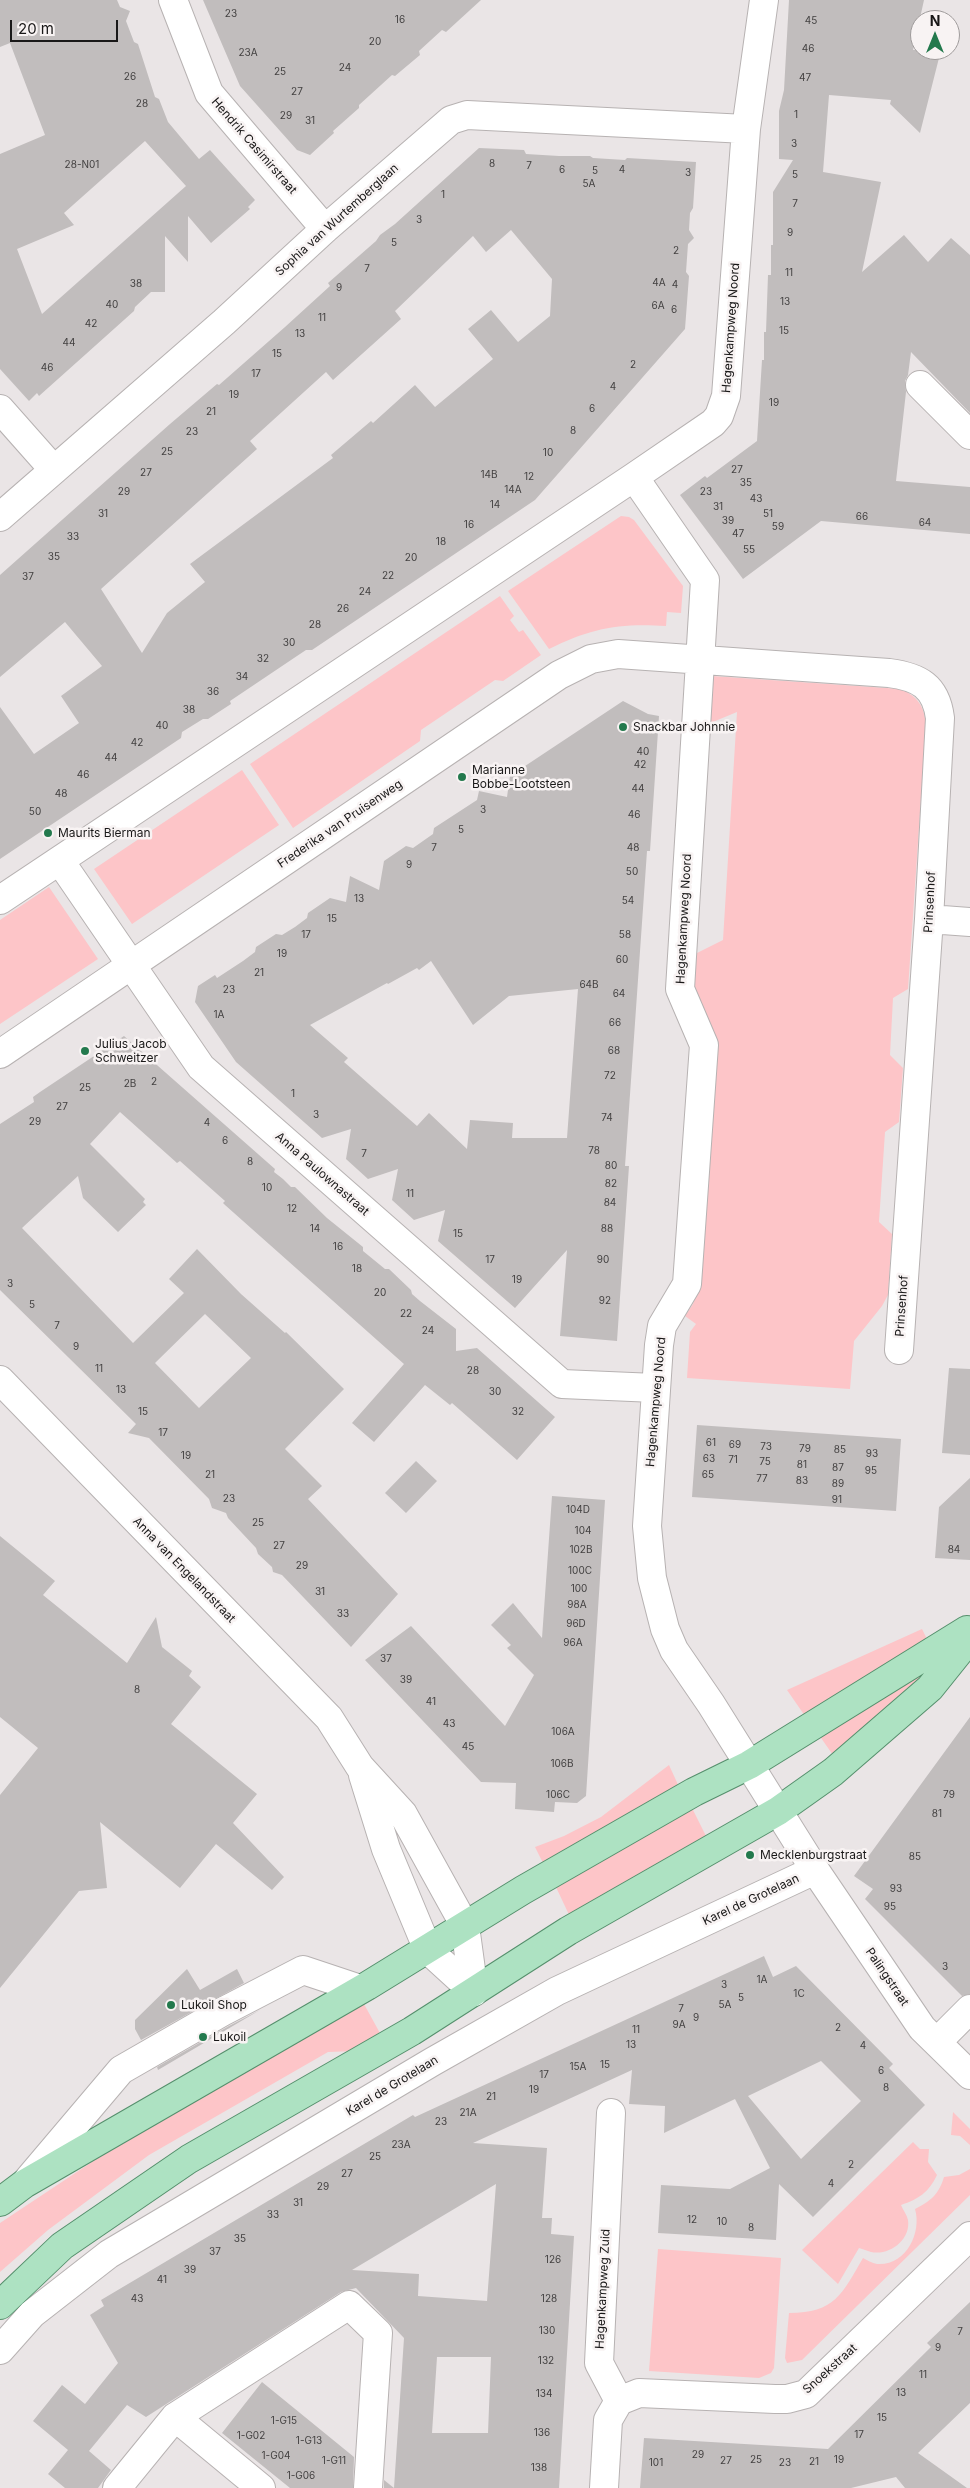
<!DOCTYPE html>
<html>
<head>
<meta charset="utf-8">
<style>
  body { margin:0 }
  #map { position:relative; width:970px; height:2488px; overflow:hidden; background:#eae5e6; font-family:Inter,sans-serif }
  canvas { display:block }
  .north { position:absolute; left:910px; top:10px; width:50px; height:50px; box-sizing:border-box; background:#f8f3f3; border:1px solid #9f9b9b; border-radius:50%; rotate:0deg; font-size:14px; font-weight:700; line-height:20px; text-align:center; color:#191818 }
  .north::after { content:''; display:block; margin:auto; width:18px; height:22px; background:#23794d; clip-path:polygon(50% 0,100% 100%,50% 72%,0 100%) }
  .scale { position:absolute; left:10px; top:20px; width:108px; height:22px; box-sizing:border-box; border:2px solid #191818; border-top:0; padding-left:6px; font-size:15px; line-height:18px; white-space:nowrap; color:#191818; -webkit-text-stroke:4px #f8f3f3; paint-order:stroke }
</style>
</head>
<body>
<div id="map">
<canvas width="970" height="2488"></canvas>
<div class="north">N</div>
<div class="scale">20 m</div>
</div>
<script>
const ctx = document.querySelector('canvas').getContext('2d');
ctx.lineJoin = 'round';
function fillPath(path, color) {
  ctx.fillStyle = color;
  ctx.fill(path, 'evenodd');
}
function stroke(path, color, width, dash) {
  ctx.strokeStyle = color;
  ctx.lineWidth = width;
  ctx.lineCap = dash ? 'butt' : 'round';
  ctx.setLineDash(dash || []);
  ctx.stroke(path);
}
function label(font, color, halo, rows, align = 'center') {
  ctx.font = font + ' Inter,sans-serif';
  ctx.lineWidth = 5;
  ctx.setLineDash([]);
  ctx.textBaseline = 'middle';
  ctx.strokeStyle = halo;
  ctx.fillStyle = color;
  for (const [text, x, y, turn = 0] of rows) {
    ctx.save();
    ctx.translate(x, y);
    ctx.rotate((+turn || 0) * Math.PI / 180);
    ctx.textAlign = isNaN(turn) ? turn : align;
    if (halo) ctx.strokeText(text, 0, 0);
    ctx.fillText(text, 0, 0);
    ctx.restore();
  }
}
fillPath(new Path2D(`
  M621 516 629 517 634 520 683 586 681 613 667 612 666 626C619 623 591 628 549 649L508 591Z
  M500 596 514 616 510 620 519 632 523 630 541 655 503 681 495 680 421 730 420 741 293 828 250 764Z
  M712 676 901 689C918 697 924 706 926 724L908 989 893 998 890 1055 903 1068 899 1122 885 1132 879 1222 892 1234 888 1295 882 1306 854 1341 850 1389 687 1378 690 1332 696 1324 685 1316 693 1304 699 1285 693 955 723 940 737 712 708 724Z
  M242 770 279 825 132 924 94 869Z
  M49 887 98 959 0 1024V920Z
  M922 1629 928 1641 805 1716 787 1690Z
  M934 1666 835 1758 819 1735Z
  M669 1765 680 1789 545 1867 535 1847 564 1836 601 1817Z
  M692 1808 707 1838 571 1919 555 1885Z
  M364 2004 381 2035 357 2051 328 2052 149 2155 48 2230 0 2272V2223L95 2160Z
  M953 2112 970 2129V2145L960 2136 951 2135Z
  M913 2142 920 2149H929L928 2162 937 2175C929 2192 919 2199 901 2205 903 2210 907 2215 908 2220 911 2240 889 2256 871 2252 867 2251 863 2249 859 2248L838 2284 802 2250Z
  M970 2169V2195L802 2360 787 2363 785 2358 789 2313C835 2313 842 2294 863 2258 867 2260 872 2263 877 2264 906 2266 922 2233 915 2209 931 2201 939 2194 944 2177L959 2175Z
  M658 2249 781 2258 774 2368 771 2373 759 2378 649 2371Z`), '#fdc5c8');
fillPath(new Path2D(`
  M0 0H117L120 7 130 11 126 21 134 42 138 44 155 97 159 99 168 122 199 159 210 150 255 200 248 207 250 209 211 243 188 216V262L165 236V292H151L135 307 134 311 86 354 39 396 37 393 29 401 0 369V154L45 135 10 43 0 47ZM145 141 186 186 42 314 17 249 74 225 64 213Z
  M203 0H481L446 32 442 30 419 51 420 55 395 76 392 75 359 105V108L333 131 334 133 310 155 297 150 240 86Z
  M789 0H924L913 50H941L920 133 890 104 891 100 829 95 823 172 881 182 862 272 904 235 928 262 951 238 970 255V413L911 352 908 375 905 381 906 392 896 481 970 487V534L821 521 743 579 680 495 705 476 707 478 757 441 762 360H764V332H766L768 275H771V245H773V192L793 160 779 159V111L784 90Z
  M479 148 524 150 526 154 559 156H590L593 158 625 160 627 158 696 162 693 208 690 213 689 230 694 238 688 244 686 272 689 276 685 329 535 500 312 650H306L294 658 230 701 231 704 208 719H203L182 732 181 738 0 859V707L34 754 79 723 61 696 102 666 65 622 0 677V575L170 424 217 384 219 385 285 327 330 286 328 283 376 241 380 235 395 224ZM511 230 552 279 550 316 518 342 491 310 468 329 493 359 435 407 415 385 373 423 371 421 331 455 333 458 190 564 205 582 167 613 142 653 101 589 257 449 250 441 326 372 333 380 401 319 395 311 473 236 486 252Z
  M623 701 648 714 659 716 650 851H647L625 1166H629L617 1341 560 1336 567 1250 515 1308 438 1241 445 1210 414 1220 392 1200 398 1169 368 1179 346 1159 351 1129 322 1138 236 1062 195 1002 198 986 215 975 217 978 243 961 255 952 256 947 276 934 282 935 295 927 307 918 308 913 330 898 346 902 350 876 379 890 384 861 406 846 413 848 433 834 434 828 477 800 479 791 507 797 510 776ZM431 961 473 1025 509 996 578 989 567 1138H512L513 1123 470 1120 467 1149 429 1113 417 1126 344 1062 348 1058 310 1025 387 983 388 984 417 968 419 970Z
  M124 1036 275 1169 274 1172 283 1179 291 1187H295L327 1218 363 1247V1251L385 1269H389L411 1290 412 1294 420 1301 456 1329V1351L477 1348 555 1417 517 1460 452 1403 450 1405 425 1385 374 1442 352 1423 404 1364 225 1205 223 1203 225 1201 180 1161 177 1163 120 1112 90 1144 145 1199 143 1202 146 1205 118 1232 83 1198 78 1176 22 1228 133 1343 184 1293 169 1279 197 1249 241 1294 285 1333 286 1332 344 1389 285 1449 322 1486 308 1499 398 1594 351 1647 282 1575 273 1572 272 1567 258 1554 256 1548 228 1518 226 1513 212 1508 209 1499 149 1438 128 1433 136 1424 0 1290V1124L34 1102 33 1097 40 1092ZM205 1314 251 1358 199 1408 155 1363Z
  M949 1368 970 1369V1455L942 1453Z
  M697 1425 901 1439 896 1511 692 1497Z
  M416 1461 437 1481 406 1513 385 1493Z
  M970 1478V1560L935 1558 939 1507Z
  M552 1496 605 1500 586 1796 577 1803 555 1802 554 1812 515 1809 516 1783 481 1782 365 1660 411 1626 505 1726 534 1675 507 1648 511 1645 491 1625 513 1603 542 1638Z
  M0 1536 55 1581 43 1595 127 1663 156 1617 162 1647 192 1671 189 1676 201 1687 171 1724 257 1794 233 1823 284 1877 272 1890 216 1844 180 1888 100 1822 107 1888 79 1891 0 1988V1795L38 1748 0 1717Z
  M970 1717V1994L962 1996 865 1899 873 1889 854 1876Z
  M764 1956 773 1977 796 1966 893 2064 889 2068 925 2105 813 2217 779 2184 776 2240 658 2233 661 2185 730 2189 770 2168 735 2099 664 2133 665 2106 629 2104 632 2070 473 2143 547 2148 542 2218H552L551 2234 574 2236 559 2488H384V2480L394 2488 404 2338 356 2288 341 2292 146 2417 127 2405 89 2451 111 2470 98 2488H65L48 2474 68 2450 33 2421 62 2385 85 2404 118 2363 90 2315 104 2306 101 2300 413 2115 415 2117ZM821 2061 861 2101 801 2159 748 2096ZM496 2184 487 2301 418 2296 419 2274 352 2270ZM437 2357H491L488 2433H432Z
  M187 1969 200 1990 237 1969 244 1983 141 2040 135 2029V2020Z
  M260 2010 158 2070 157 2067 229 2026Z
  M970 2302V2403L918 2453 967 2488H905L896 2477 851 2488H640L644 2438 828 2449 931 2347 927 2343Z
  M262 2382 354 2457 353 2488H290L222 2433Z`), '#c1bdbd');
const minor = new Path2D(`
  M173 0 209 93 325 229
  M920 385 970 435
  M0 409 54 470
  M634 477 705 580 680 989 704 1045 687 1284 662 1326 659 1345 647 1526 652 1578 665 1629 674 1650 711 1704 815 1870 922 2028 970 2075
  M0 517 224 322 325 229 451 120 467 115 746 129
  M60 861 201 1067 562 1384 655 1388
  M0 900 634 477 713 423 719 416 726 396 746 129 764 0
  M929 919 970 922
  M0 1054 559 675 591 659 618 654 889 673C919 677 936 686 940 718L929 919 899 1350
  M0 1380 329 1718 360 1767 403 1814 465 1926 474 1992
  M363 1775 386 1849 428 1950 474 1992
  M937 2042 970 2009
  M611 2113 599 2363 619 2401
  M27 2181 121 2070 222 2012 303 1970 360 1989
  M0 2350 32 2314 109 2254 432 2062 557 1991 815 1870
  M619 2401 639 2393 775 2399H787L806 2394 970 2236
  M175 2417 261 2488
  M117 2488 175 2417 349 2305 378 2333 368 2488
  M604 2488 608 2420 619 2401`);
const major = new Path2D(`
  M0 2202 24 2184 367 1986 523 1890 694 1792 749 1765 967 1630
  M0 2305 62 2246 189 2159 412 2031 568 1931 778 1811 833 1772 930 1688 970 1638`);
stroke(minor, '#b7b2b2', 30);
stroke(major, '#558f6c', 30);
stroke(minor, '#fff', 28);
stroke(major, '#ade2c2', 28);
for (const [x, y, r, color] of [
  [623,727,5,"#23794d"],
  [462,777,5,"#23794d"],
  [48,833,5,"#23794d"],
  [85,1051,5,"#23794d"],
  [750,1855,5,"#23794d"],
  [171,2005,5,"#23794d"],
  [203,2037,5,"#23794d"]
]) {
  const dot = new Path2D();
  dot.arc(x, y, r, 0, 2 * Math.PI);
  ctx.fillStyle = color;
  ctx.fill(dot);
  stroke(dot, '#f8f3f3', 2);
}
label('10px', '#434141', null, [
  ["23",231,14],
  ["16",400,20],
  ["45",811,21],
  ["20",375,42],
  ["46",808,49],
  ["23A",248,53],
  ["24",345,68],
  ["25",280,72],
  ["26",130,77],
  ["47",805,78],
  ["27",297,92],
  ["28",142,104],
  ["1",796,115],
  ["29",286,116],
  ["31",310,121],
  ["3",794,144],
  ["8",492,164],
  ["28-N01",82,165],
  ["7",529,166],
  ["6",562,170],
  ["4",622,170],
  ["5",595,171],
  ["3",688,173],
  ["5",795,175],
  ["5A",589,184],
  ["1",443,195],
  ["7",795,204],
  ["3",419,220],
  ["9",790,233],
  ["5",394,243],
  ["2",676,251],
  ["7",367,269],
  ["11",789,273],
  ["4A",659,283],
  ["38",136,284],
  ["4",675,285],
  ["9",339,288],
  ["13",785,302],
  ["40",112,305],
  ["6A",658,306],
  ["6",674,310],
  ["11",322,318],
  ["42",91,324],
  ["15",784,331],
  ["13",300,334],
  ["44",69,343],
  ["15",277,354],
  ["2",633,365],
  ["46",47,368],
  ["17",256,374],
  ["4",613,387],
  ["19",234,395],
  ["19",774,403],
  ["6",592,409],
  ["21",211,412],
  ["8",573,431],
  ["23",192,432],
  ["25",167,452],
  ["10",548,453],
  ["27",737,470],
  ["27",146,473],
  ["14B",489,475],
  ["12",529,477],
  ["35",746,483],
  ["14A",513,490],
  ["29",124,492],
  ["23",706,492],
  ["43",756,499],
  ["14",495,505],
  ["31",718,507],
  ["31",103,514],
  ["51",768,514],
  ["66",862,517],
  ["39",728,521],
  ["64",925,523],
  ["16",469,525],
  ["59",778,527],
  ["47",738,534],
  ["33",73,537],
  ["18",441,542],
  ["55",749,550],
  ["35",54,557],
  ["20",411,558],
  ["22",388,576],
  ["37",28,577],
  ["24",365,592],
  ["26",343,609],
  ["28",315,625],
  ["30",289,643],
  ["32",263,659],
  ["34",242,677],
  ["36",213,692],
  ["38",189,710],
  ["40",162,726],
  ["42",137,743],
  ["40",643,752],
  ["44",111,758],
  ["42",640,765],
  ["46",83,775],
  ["44",638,789],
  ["48",61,794],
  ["3",483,810],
  ["50",35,812],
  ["46",634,815],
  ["5",461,830],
  ["7",434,848],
  ["48",633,848],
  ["9",409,865],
  ["50",632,872],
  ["13",359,899],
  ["54",628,901],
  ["15",332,919],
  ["17",306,935],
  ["58",625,935],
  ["19",282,954],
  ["60",622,960],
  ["21",259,973],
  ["64B",589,985],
  ["23",229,990],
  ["64",619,994],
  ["1A",219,1015],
  ["66",615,1023],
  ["68",614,1051],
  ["72",610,1076],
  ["2",154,1082],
  ["2B",130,1084],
  ["25",85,1088],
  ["1",293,1094],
  ["27",62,1107],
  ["3",316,1115],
  ["74",607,1118],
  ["29",35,1122],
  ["4",207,1123],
  ["6",225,1141],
  ["78",594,1151],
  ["7",364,1154],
  ["8",250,1162],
  ["80",611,1166],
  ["82",611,1184],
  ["10",267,1188],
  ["11",410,1194],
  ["84",610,1203],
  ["12",292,1209],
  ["14",315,1229],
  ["88",607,1229],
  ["15",458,1234],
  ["16",338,1247],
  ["17",490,1260],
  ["90",603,1260],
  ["18",357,1269],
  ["19",517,1280],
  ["3",10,1284],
  ["20",380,1293],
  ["92",605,1301],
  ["5",32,1305],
  ["22",406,1314],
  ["7",57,1326],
  ["24",428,1331],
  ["9",76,1347],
  ["11",99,1369],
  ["28",473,1371],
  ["13",121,1390],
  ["30",495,1392],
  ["15",143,1412],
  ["32",518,1412],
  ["17",163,1433],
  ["61",711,1443],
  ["69",735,1445],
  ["73",766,1447],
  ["79",805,1449],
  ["85",840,1450],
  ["93",872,1454],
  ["19",186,1456],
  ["63",709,1459],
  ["71",733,1460],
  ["75",765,1462],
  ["81",802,1465],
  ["87",838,1468],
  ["95",871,1471],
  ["21",210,1475],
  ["65",708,1475],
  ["77",762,1479],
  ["83",802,1481],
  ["89",838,1484],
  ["23",229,1499],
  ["91",837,1500],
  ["104D",578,1510],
  ["25",258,1523],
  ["104",583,1531],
  ["27",279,1546],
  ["102B",581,1550],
  ["84",954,1550],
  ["29",302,1566],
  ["100C",580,1571],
  ["100",579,1589],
  ["31",320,1592],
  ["98A",577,1605],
  ["33",343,1614],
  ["96D",576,1624],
  ["96A",573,1643],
  ["37",386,1659],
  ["39",406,1680],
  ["8",137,1690],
  ["41",431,1702],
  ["43",449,1724],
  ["106A",563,1732],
  ["45",468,1747],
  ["106B",562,1764],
  ["106C",558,1795],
  ["79",949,1795],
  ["81",937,1814],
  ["85",915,1857],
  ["93",896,1889],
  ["95",890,1907],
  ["3",945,1967],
  ["1A",762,1980],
  ["3",724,1985],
  ["1C",799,1994],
  ["5",741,1998],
  ["5A",725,2005],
  ["7",681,2009],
  ["9",696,2018],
  ["9A",679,2025],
  ["2",838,2028],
  ["11",636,2030],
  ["13",631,2045],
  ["4",863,2046],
  ["15",605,2065],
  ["15A",578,2067],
  ["6",881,2071],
  ["17",544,2075],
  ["8",886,2088],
  ["19",534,2090],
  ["21",491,2097],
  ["21A",468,2113],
  ["23",441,2122],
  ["23A",401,2145],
  ["25",375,2157],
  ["2",851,2165],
  ["27",347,2174],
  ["4",831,2184],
  ["29",323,2187],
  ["31",298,2203],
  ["33",273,2215],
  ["12",692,2220],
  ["10",722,2222],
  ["8",751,2228],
  ["35",240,2239],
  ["37",215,2252],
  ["126",553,2260],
  ["39",190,2270],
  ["41",162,2280],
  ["43",137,2299],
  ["128",549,2299],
  ["130",547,2331],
  ["7",960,2332],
  ["9",938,2348],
  ["132",546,2361],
  ["11",923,2375],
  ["13",901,2393],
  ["134",544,2394],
  ["15",882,2418],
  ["1-G15",284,2421],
  ["136",542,2433],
  ["17",859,2435],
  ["1-G02",251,2436],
  ["1-G13",309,2441],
  ["29",698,2455],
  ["1-G04",276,2456],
  ["25",756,2460],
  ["19",839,2460],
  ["1-G11",334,2461],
  ["27",726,2461],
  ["21",814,2462],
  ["101",656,2463],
  ["23",785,2463],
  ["138",539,2468],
  ["1-G06",301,2476]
]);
label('12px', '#191818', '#f8f3f3', [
  ["Hendrik Casimirstraat",254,146,49],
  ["Sophia van Wurtemberglaan",337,220,-42],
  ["Hagenkampweg Noord",731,328,-86],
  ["Frederika van Pruisenweg",340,824,-34],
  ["Prinsenhof",930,902,-87],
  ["Hagenkampweg Noord",684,919,-87],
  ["Anna Paulownastraat",322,1174,41],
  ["Prinsenhof",902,1306,-86],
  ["Hagenkampweg Noord",656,1402,-85],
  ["Anna van Engelandstraat",184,1570,46],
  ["Karel de Grotelaan",751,1900,-25],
  ["Palingstraat",887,1977,56],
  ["Karel de Grotelaan",392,2086,-31],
  ["Hagenkampweg Zuid",603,2289,-87],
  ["Snoekstraat",830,2369,-42]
]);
label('12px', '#191818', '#f8f3f3', [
  ["Snackbar Johnnie",633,727],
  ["Marianne",472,770],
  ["Bobbe-Lootsteen",472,784],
  ["Maurits Bierman",58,833],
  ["Julius Jacob",95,1044],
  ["Schweitzer",95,1058],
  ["Mecklenburgstraat",760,1855],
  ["Lukoil Shop",181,2005],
  ["Lukoil",213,2037]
], 'left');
</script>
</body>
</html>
